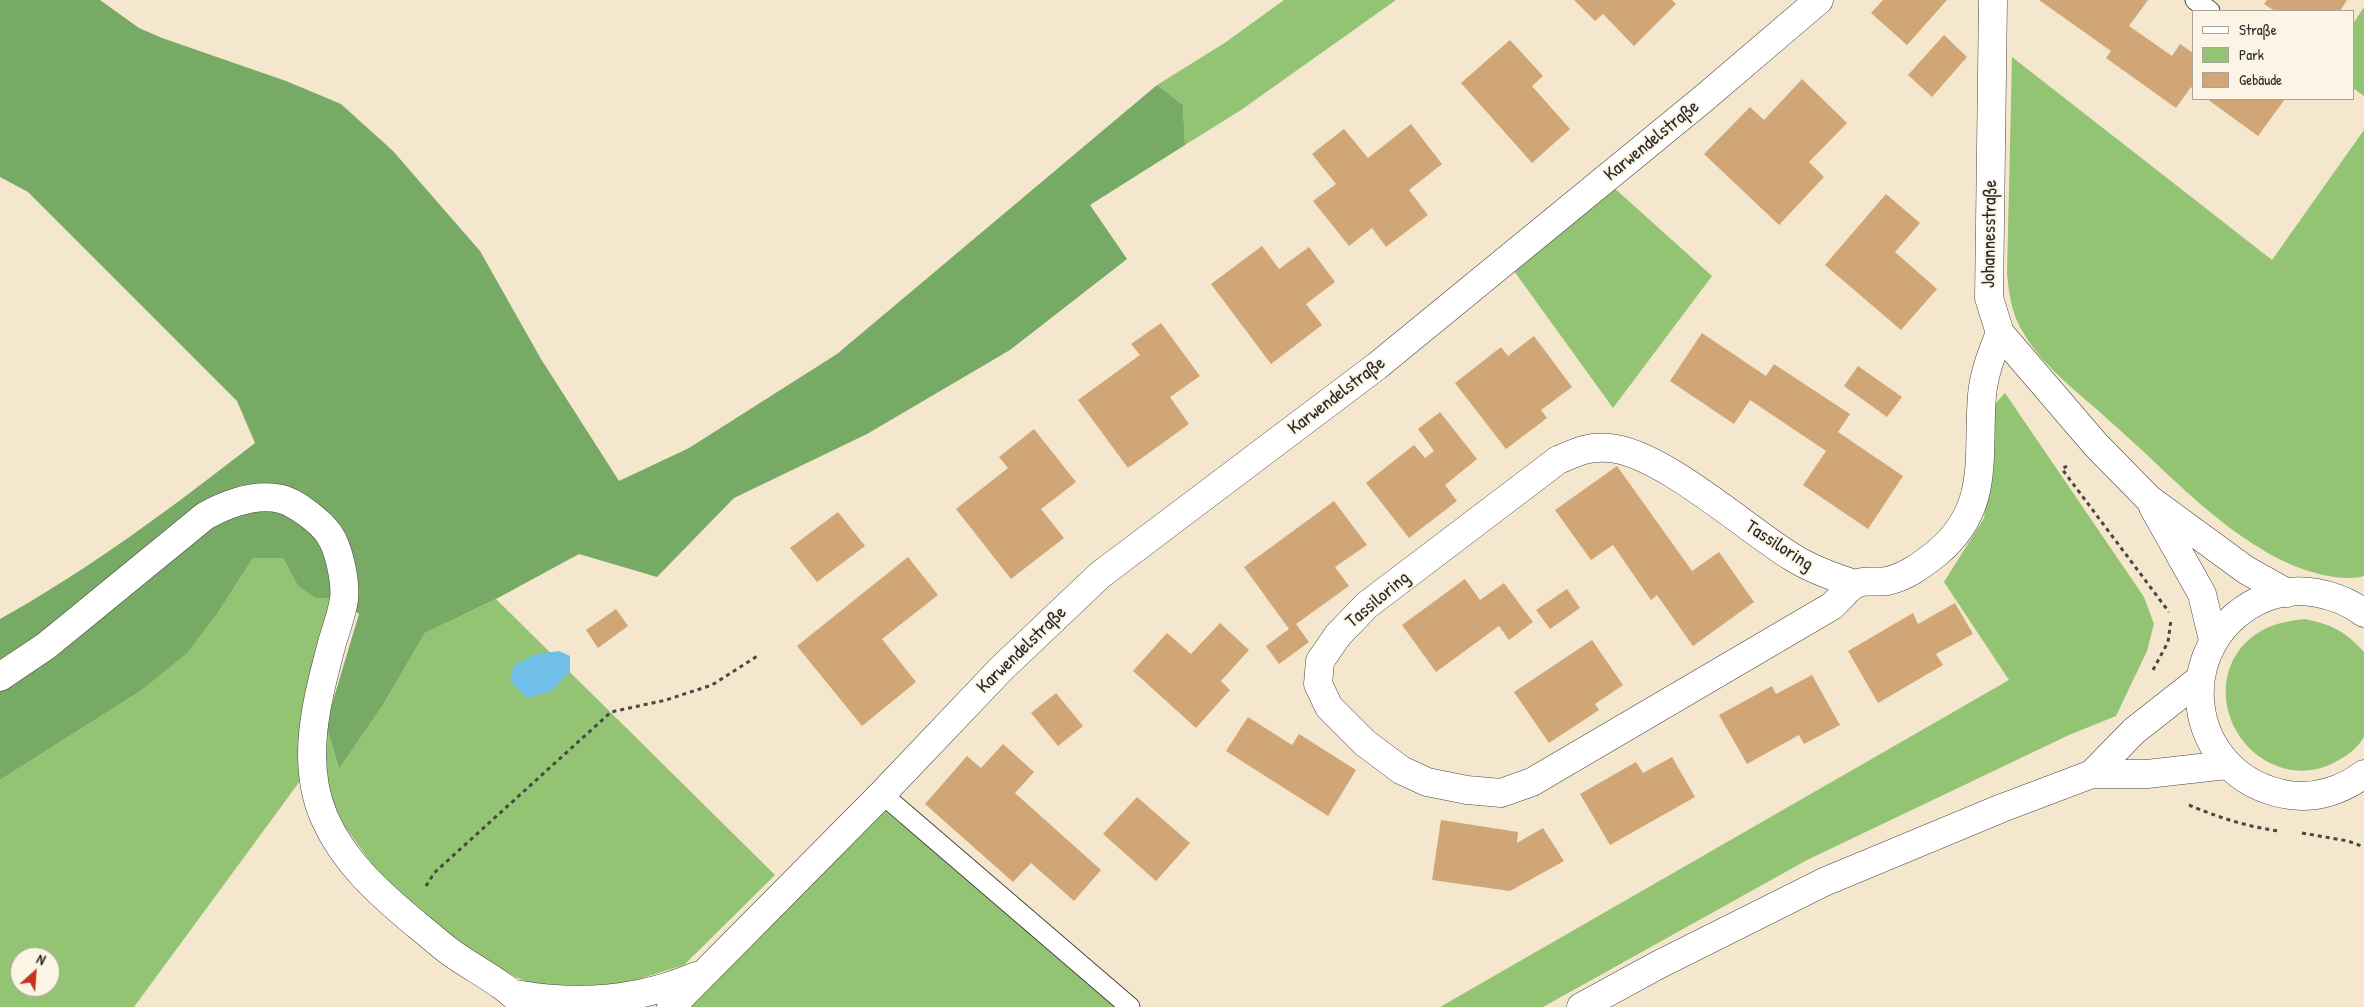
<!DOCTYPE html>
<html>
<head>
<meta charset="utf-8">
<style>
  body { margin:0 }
  #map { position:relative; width:2364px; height:1007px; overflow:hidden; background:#f4e7cd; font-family:"Patrick Hand",sans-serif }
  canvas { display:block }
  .legend { position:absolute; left:2192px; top:10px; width:162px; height:90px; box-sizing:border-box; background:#fcf5e5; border:1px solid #a8a49b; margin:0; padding:6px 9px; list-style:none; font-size:15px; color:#2b2b2b }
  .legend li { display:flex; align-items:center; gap:10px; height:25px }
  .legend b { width:25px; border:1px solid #a8a49b }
  .north { position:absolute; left:10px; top:947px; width:50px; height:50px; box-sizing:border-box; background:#fcf5e5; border:1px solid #a8a49b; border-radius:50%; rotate:26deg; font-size:14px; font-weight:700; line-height:20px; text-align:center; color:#2b2b2b }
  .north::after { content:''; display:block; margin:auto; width:18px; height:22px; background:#c8321e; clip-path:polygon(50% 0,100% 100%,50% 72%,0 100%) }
</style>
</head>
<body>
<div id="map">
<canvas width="2364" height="1007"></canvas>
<ul class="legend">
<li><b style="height:6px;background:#fff"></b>Straße</li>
<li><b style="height:14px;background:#93c473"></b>Park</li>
<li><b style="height:14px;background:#d0a676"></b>Gebäude</li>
</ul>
<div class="north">N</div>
</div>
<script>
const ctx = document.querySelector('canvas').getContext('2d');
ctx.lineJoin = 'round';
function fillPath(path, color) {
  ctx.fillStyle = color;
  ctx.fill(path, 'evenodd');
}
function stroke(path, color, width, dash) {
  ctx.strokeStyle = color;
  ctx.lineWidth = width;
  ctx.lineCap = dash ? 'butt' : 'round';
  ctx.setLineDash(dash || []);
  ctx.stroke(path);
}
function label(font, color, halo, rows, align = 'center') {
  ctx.font = font + ' "Patrick Hand",sans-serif';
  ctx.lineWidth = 4;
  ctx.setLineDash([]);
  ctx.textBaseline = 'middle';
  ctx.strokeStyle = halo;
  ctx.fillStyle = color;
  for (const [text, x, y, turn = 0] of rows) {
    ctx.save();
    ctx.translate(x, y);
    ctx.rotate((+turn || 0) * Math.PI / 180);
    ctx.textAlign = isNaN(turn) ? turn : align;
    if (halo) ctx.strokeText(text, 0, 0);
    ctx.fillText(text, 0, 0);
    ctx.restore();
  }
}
fillPath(new Path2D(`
  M1284 0H1396L1241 110 1185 145 1183 105 1157 85 1226 42Z
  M2364 7V96L2353 88V24Z
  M2012 57 2272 260 2364 130V576C2335 584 2288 566 2263 550 2207 517 2161 466 2112 423 2083 396 2045 369 2024 334 2012 316 2009 295 2007 273Z
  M1612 186 1712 276 1613 408 1514 271Z
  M2005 393 2144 597 2154 624 2147 651 2116 716 2069 735 1807 860 1543 1007H1440L2009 680 1944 582 1984 518 1991 469 1994 405Z
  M253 558H283L298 586 336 598 303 777 134 1007H0V780L142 690 186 653 219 611ZM20 957H50V987H20Z
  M496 599 775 875 684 965 617 986 539 987 482 963 388 886 335 813 325 771 326 724 339 769 383 705 425 633Z
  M2305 619C2333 625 2345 631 2364 652V737C2356 751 2342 759 2329 765 2316 771 2301 772 2287 769 2223 754 2201 666 2261 631 2275 623 2289 621 2305 619Z
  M884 810 1121 1007H686Z`), '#93c473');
fillPath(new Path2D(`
  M0 0H100L139 28 162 38 286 81 341 104 393 151 480 251 541 359 619 481 689 448 837 354 1157 85 1183 105 1185 145 1090 205 1127 259 1010 350 867 434 734 498 657 577 579 554 496 599 425 633 383 705 339 769 326 724 359 614 336 598H316L298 586 283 558H253L219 611 187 653 142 690 0 780V619C90 569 174 506 255 443L237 401 28 192 0 177Z`), '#76aa65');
fillPath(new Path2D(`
  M559 651 570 656V671L551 691 527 698 510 681 514 665 537 654Z`), '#71beeb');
fillPath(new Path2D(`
  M1574 0H1672L1676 4 1634 46 1603 14 1595 21Z
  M1883 0H1947L1907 45 1871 13Z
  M2039 0H2148L2129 26 2172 56 2180 44 2193 53V89L2191 87 2176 108 2106 58 2111 51Z
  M2267 0H2347L2340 11H2275L2264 4Z
  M1944 35 1967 57 1932 97 1908 75Z
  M1510 40 1543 76 1532 86 1570 129 1532 163 1461 83Z
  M1802 79 1847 123 1809 162 1824 177 1779 225 1704 154 1750 107 1764 120Z
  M2207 99H2285L2258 136Z
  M1411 124 1442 164 1409 190 1428 215 1386 247 1372 228 1349 246 1313 201 1336 184 1312 154 1344 129 1368 158Z
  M1886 194 1920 223 1895 252 1937 289 1901 330 1825 265Z
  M1262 246 1279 269 1309 247 1335 282 1306 304 1322 325 1271 364 1211 284Z
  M1161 323 1200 376 1170 397 1189 424 1128 468 1078 400 1140 355 1131 344Z
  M1702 333 1766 376 1774 364 1850 414 1838 432 1903 476 1868 529 1803 485 1826 451 1750 400 1734 424 1670 381Z
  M1534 336 1572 387 1541 410 1547 418 1506 449 1455 383 1501 347 1508 356Z
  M1858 366 1902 397 1887 417 1844 386Z
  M1440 412 1477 459 1445 485 1457 501 1409 538 1366 483 1414 445 1425 458 1434 451 1418 429Z
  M1034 429 1076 482 1041 509 1064 538 1011 579 956 509 1008 468 999 457Z
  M1617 466 1692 571 1719 552 1754 602 1693 646 1657 595 1651 600 1613 545 1591 560 1555 510Z
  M1334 501 1367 545 1335 567 1349 586 1296 624 1309 642 1279 664 1266 646 1289 629 1244 567Z
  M838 512 865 546 817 582 790 548Z
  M908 557 938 595 882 639 916 682 862 726 797 646Z
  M1465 579 1480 600 1504 583 1533 622 1509 640 1499 626 1436 672 1402 625Z
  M1567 589 1580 608 1550 629 1536 610Z
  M1955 603 1973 634 1936 654 1943 665 1878 703 1848 651 1913 613 1918 624Z
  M616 609 628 626 598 648 586 630Z
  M1220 623 1249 650 1221 681 1230 690 1196 728 1133 671 1167 633 1191 654Z
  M1592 640 1623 685 1595 704 1599 710 1549 743 1514 692Z
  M1812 675 1840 725 1804 744 1799 735 1747 764 1719 715 1772 686 1776 694Z
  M1056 693 1083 726 1058 746 1031 713Z
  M1248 717 1292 745 1299 734 1356 770 1328 816 1226 751Z
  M1003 744 1034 772 1015 793 1101 870 1074 901 1031 863 1013 882 925 804 967 756 981 768Z
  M1672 757 1695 797 1610 845 1580 794 1636 762 1643 773Z
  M1137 797 1190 843 1156 881 1103 834Z
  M1441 820 1518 832 1517 843 1543 828 1564 861 1510 891 1432 880Z`), '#d0a676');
const service = new Path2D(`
  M2195 0 2210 11
  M882 794 1130 1007`);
const minor = new Path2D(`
  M1993 0 1989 298 2000 333 2096 445 2149 499 2246 570 2287 593
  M2153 507 2202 594 2213 640
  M1855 584C1833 577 1811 569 1792 557 1745 528 1661 452 1609 448 1588 446 1577 452 1558 460L1367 605 1338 635 1320 661 1318 684 1329 707 1365 743 1401 770 1427 782 1467 790 1501 793 1532 782 1832 606C1839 600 1846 590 1854 585 1862 579 1878 583 1887 581 1906 577 1922 565 1937 553 1991 508 1977 457 1982 395 1984 373 1992 353 2000 333
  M0 677 46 646 205 516C227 504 255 493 281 499 295 502 321 522 329 534 339 548 346 582 344 599 342 614 336 629 332 643 317 700 300 761 324 817 344 863 380 894 417 925 430 935 442 947 456 956 479 972 507 985 525 1007
  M515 994C577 1005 638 1001 696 976
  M671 1007 882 794 1002 668 1100 575 1377 366 1703 99 1819 0`);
const tertiary = new Path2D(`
  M2364 613C2337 593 2299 585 2267 597 2167 637 2182 778 2289 795 2316 799 2343 790 2364 774
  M2092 774 2134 731 2200 679
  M1581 1007 1658 965 1824 882 2002 808 2092 774H2147L2227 765`);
stroke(service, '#494743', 21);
stroke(minor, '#494743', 29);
stroke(tertiary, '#494743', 29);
stroke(new Path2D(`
  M2067 466 2062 469 2169 612
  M2153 670 2168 642 2171 620
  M2189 805C2217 817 2248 827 2279 831
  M2302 833 2348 841 2364 847
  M426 886 434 873 611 712 666 700 712 685 759 655`), '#494743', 3, [4, 4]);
stroke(service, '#fff', 19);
stroke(minor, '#fff', 28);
stroke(tertiary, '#fff', 28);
label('19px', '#2b2b2b', '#fcf5e5', [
  ["Karwendelstraße",1652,141,-39],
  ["Johannesstraße",1990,234,-89],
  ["Karwendelstraße",1337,396,-37],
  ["Tassiloring",1779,546,33],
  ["Tassiloring",1378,600,-40],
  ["Karwendelstraße",1022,650,-44]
]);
</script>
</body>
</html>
